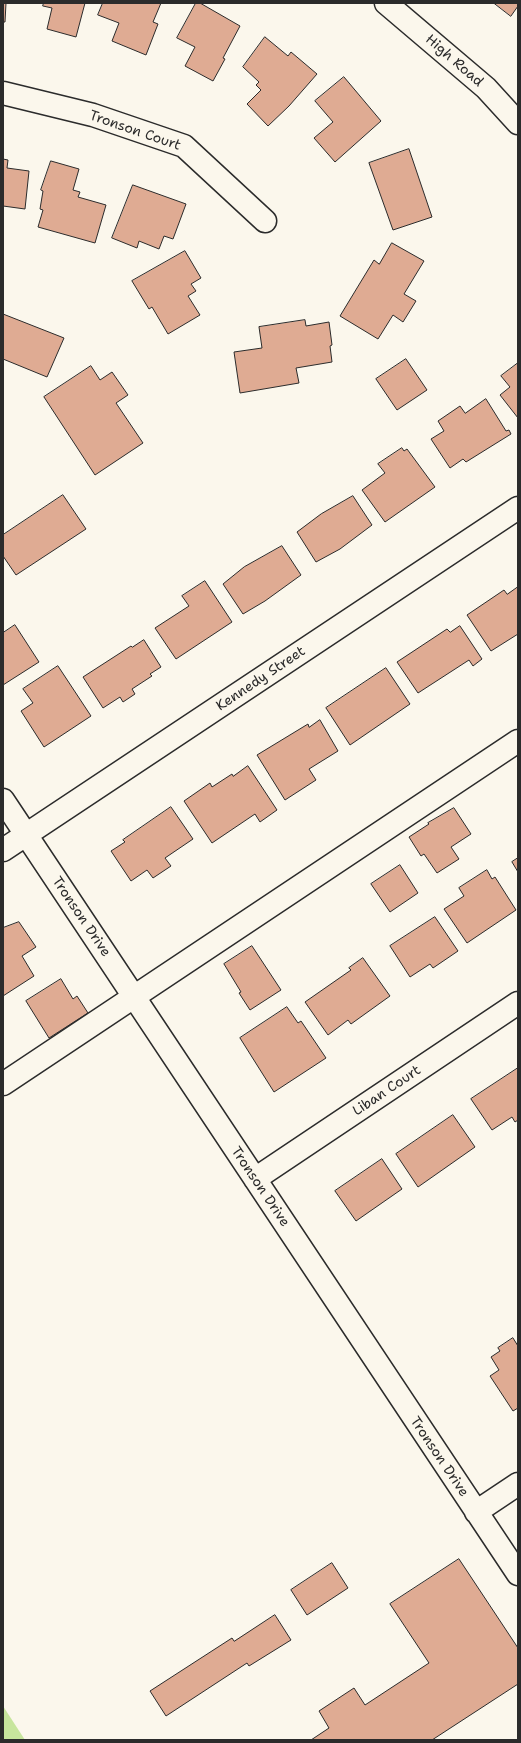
<!DOCTYPE html>
<html>
<head>
<meta charset="utf-8">
<style>
  body { margin:0 }
  #map { position:relative; width:521px; height:1743px; overflow:hidden; background:#fbf7ec; font-family:"Shantell Sans",sans-serif }
  canvas { display:block }
  .frame { position:absolute; inset:0; border:4px solid #2b2b2b; pointer-events:none }
</style>
</head>
<body>
<div id="map">
<canvas width="521" height="1743"></canvas>
<div class="frame"></div>
</div>
<script>
const ctx = document.querySelector('canvas').getContext('2d');
ctx.lineJoin = 'round';
function fillPath(path, color) {
  ctx.fillStyle = color;
  ctx.fill(path, 'evenodd');
}
function stroke(path, color, width, dash) {
  ctx.strokeStyle = color;
  ctx.lineWidth = width;
  ctx.lineCap = dash ? 'butt' : 'round';
  ctx.setLineDash(dash || []);
  ctx.stroke(path);
}
function label(font, color, halo, rows, align = 'center') {
  ctx.font = font + ' "Shantell Sans",sans-serif';
  ctx.lineWidth = 4;
  ctx.setLineDash([]);
  ctx.textBaseline = 'middle';
  ctx.strokeStyle = halo;
  ctx.fillStyle = color;
  for (const [text, x, y, turn = 0] of rows) {
    ctx.save();
    ctx.translate(x, y);
    ctx.rotate((+turn || 0) * Math.PI / 180);
    ctx.textAlign = isNaN(turn) ? turn : align;
    if (halo) ctx.strokeText(text, 0, 0);
    ctx.fillText(text, 0, 0);
    ctx.restore();
  }
}
fillPath(new Path2D(`
  M3 1706 25 1740H3Z`), '#c7e59d');
const building = new Path2D(`
  M3 3H6L5 22H3Z
  M44 3H85L76 37 47 29 52 8 43 6Z
  M103 3H161L153 22 158 24 146 55 112 41 119 23 98 15Z
  M196 3H200L240 26 223 58 225 59 213 81 185 66 195 47 177 38Z
  M494 3H518V6L511 16Z
  M265 37 288 56 291 52 317 74 289 106 268 126 247 104 261 90 256 85 259 82 243 67Z
  M344 77 381 121 335 162 314 138 333 122 315 101Z
  M409 149 432 217 393 230 369 163Z
  M3 159 8 160 7 168 29 171 25 209 3 206Z
  M51 161 79 169 73 190 80 192 78 197 106 205 95 243 38 227 43 210 40 209 43 191 41 190Z
  M133 185 186 204 173 239 164 236 159 249 139 241 137 248 112 238Z
  M392 243 424 261 404 294 416 301 403 322 393 315 378 339 340 316 374 260 379 264Z
  M185 251 201 278 191 284 196 291 188 296 200 315 168 334 152 307 149 309 132 281Z
  M3 314 64 338 47 377 3 359Z
  M305 320 306 326 329 322 332 345 330 346 332 362 296 368 299 383 240 393 234 352 262 348 259 327Z
  M406 359 427 390 397 410 376 379Z
  M518 363V418L500 395 510 387 501 376Z
  M91 366 100 380 112 372 128 395 116 403 143 443 95 475 44 397Z
  M486 399 506 431 509 430 511 434 466 462 463 459 450 468 431 439 444 431 438 421 460 406 465 413Z
  M402 448 404 451 407 449 435 487 385 522 362 490 385 473 378 464Z
  M63 495 86 529 16 575 3 556V535Z
  M353 496 372 525 340 549 316 562 297 532 321 514Z
  M282 546 301 575 265 601 243 614 223 584 244 567Z
  M205 581 232 622 176 659 155 628 189 606 182 596Z
  M518 587V634L491 651 467 615 504 590 507 594Z
  M15 625 39 662 3 685V633Z
  M460 626 482 659 473 666 469 660 418 693 397 662 447 629 450 632Z
  M144 640 161 667 150 674 152 676 132 689 135 694 123 702 120 697 103 708 83 677 131 646 132 647Z
  M58 666 91 716 44 747 21 711 33 703 23 689Z
  M386 668 410 704 350 745 326 708Z
  M320 720 338 751 309 769 316 780 285 800 257 755 308 724 309 727Z
  M248 766 277 810 260 822 255 814 212 843 184 801 210 783 212 787 232 774 233 776Z
  M171 807 193 839 165 858 171 866 153 878 147 870 131 881 111 851 125 842 123 840Z
  M454 808 471 834 451 847 459 859 437 873 424 854 421 856 409 837 429 824 428 823Z
  M518 858V872L512 862Z
  M400 865 418 893 390 912 371 884Z
  M487 870 492 879 495 877 516 910 467 943 444 909 464 896 459 888Z
  M435 917 458 951 433 968 430 964 410 977 390 946Z
  M19 922 36 947 22 956 34 976 3 996V928Z
  M252 946 281 990 250 1010 239 993 241 992 224 964Z
  M363 958 390 996 351 1024 348 1020 328 1035 305 1002 351 970 349 968Z
  M61 979 73 999 77 996 88 1013 49 1038 26 1001Z
  M287 1007 298 1023 301 1021 326 1058 274 1092 240 1038Z
  M518 1068V1120L515 1122 512 1117 492 1130 471 1099Z
  M453 1115 475 1147 418 1187 396 1154Z
  M382 1159 402 1189 356 1221 335 1191Z
  M513 1338 518 1346V1408L513 1411 490 1376 499 1370 491 1357 500 1351 498 1348Z
  M459 1559 518 1648V1684L432 1740H311L329 1728 319 1711 354 1688 365 1705 429 1663 390 1604Z
  M332 1563 348 1588 307 1615 291 1590Z
  M275 1615 291 1640 249 1666 247 1663 166 1716 150 1691 232 1638 234 1641Z`);
fillPath(building, '#dfab93');
stroke(building, '#2b2b2b', 1);
const minor = new Path2D(`
  M3 93 93 115 184 146 265 221
  M3 800 518 1574
  M3 850 518 508
  M3 1084 518 741
  M255 1179 518 1003
  M476 1512 518 1484`);
const major = new Path2D(`
  M386 3 486 88 518 123`);
stroke(minor, '#2b2b2b', 25);
stroke(major, '#2b2b2b', 25);
stroke(minor, '#fbf7ec', 22);
stroke(major, '#fbf7ec', 22);
label('14px', '#2b2b2b', '#fbf7ec', [
  ["High Road",454,61,41],
  ["Tronson Court",135,131,19],
  ["Kennedy Street",261,679,-34],
  ["Tronson Drive",81,917,56],
  ["Liban Court",387,1091,-34],
  ["Tronson Drive",260,1187,56],
  ["Tronson Drive",439,1457,56]
]);
</script>
</body>
</html>
